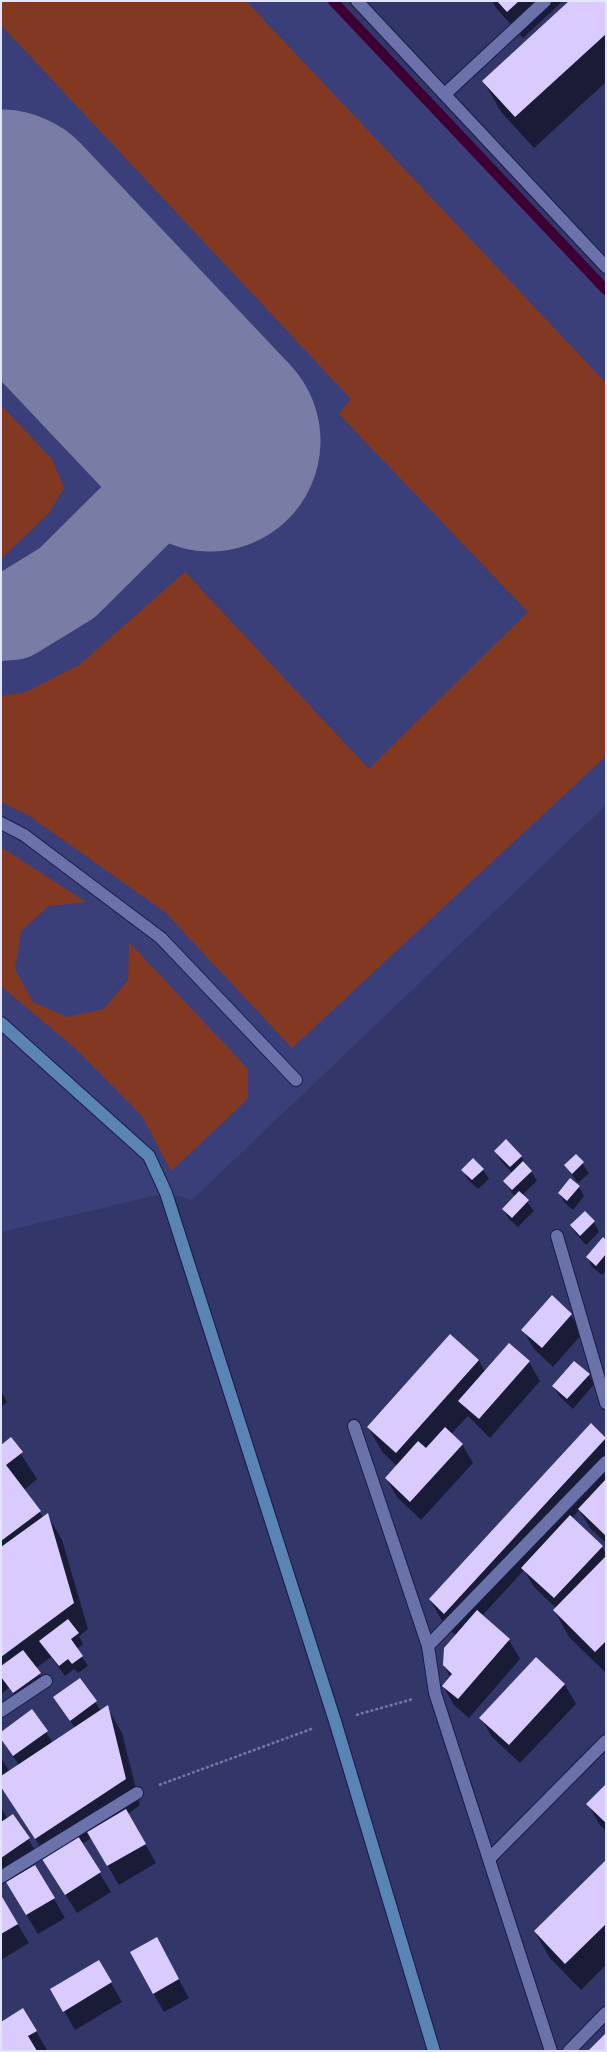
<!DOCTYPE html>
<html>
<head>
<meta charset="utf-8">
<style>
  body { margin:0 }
  #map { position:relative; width:607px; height:2052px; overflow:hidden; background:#323668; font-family:Poppins,sans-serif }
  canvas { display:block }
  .frame { position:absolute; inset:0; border:2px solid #e1e5ff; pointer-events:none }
</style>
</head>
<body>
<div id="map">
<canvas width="607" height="2052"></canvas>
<div class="frame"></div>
</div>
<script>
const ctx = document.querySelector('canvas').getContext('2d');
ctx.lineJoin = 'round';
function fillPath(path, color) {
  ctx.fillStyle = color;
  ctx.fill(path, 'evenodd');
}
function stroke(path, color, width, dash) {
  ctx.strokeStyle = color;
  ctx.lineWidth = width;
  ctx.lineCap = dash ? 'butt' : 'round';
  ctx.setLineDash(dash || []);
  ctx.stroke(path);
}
fillPath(new Path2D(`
  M1 1H327L606 295V805L192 1200 166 1193 1 1232Z`), '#3b3f79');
fillPath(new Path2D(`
  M1 1H246L606 383V756L292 1048 165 912 28 815 1 802V696L26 692 79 665 185 572 369 769 528 612 339 414 351 399 1 25Z
  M1 405 52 459 64 488 49 513 1 559Z
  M1 847 86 902 49 906 21 931 15 969 33 1002 67 1017 104 1009 128 980 129 942 248 1069V1099L171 1171 142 1116 76 1049 1 986Z`), '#833821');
fillPath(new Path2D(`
  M492 1H563L523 38 496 8Z
  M571 1H606V82L534 148 502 113 483 81Z
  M495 1151 521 1156 537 1181 522 1195 534 1211 518 1227 509 1219 503 1209 515 1197 504 1181 512 1173 501 1161Z
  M576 1155 589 1173 578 1183 565 1165Z
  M463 1170H483L489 1179 478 1189 468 1180Z
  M579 1186 584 1196 573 1210 565 1203 559 1193Z
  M594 1222 599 1232 586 1245 577 1235 571 1226Z
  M606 1241V1270L602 1275 592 1267 587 1257Z
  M571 1315 582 1334 553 1367 534 1349 523 1330Z
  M450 1335 479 1360 485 1372 529 1362 540 1381 490 1438 468 1416 451 1434 462 1444 473 1463 421 1520 397 1497 386 1478 397 1466 383 1453 368 1427Z
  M589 1375 594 1384 573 1409 559 1396 553 1386Z
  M1 1391 7 1402 1 1407Z
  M592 1424 606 1438V1543L590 1528 579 1510 572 1518 602 1547 606 1553V1673L569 1637 554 1610 556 1608 534 1587 524 1570 482 1616 509 1640 520 1659 469 1718 454 1705 443 1686 450 1677 444 1665 456 1635 445 1626 430 1600Z
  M11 1439 37 1479 24 1490 43 1517 47 1514 62 1540 88 1629 79 1636 83 1644 77 1649 88 1666 78 1673 74 1669 65 1676 51 1657 36 1668 45 1683 19 1702 9 1688 1 1694V1446Z
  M537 1658 565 1685 576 1704 520 1763 492 1737 481 1718Z
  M80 1679 101 1711 107 1707 122 1733 140 1805 128 1814 156 1863 119 1885 91 1838 82 1844 111 1892 77 1913 55 1878 47 1857 1 1786V1758L10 1772 19 1765 5 1745 1 1738V1733L32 1711 53 1743 75 1728 54 1698Z
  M606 1785V1831L599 1824 588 1804Z
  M1 1808 8 1819 13 1815 40 1858 1 1884Z
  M606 1862V1965L581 1990 550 1958 535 1932Z
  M35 1866 65 1918 38 1934 18 1901Z
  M1 1897 29 1943 1 1960Z
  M167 1958 189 1998 164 2012 153 1993Z
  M99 1962 122 2002 75 2030 52 1990Z
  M23 2010 36 2031 47 2050 1 2051V2023Z`), '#0007');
stroke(new Path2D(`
  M333 1 606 290`), '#3e0032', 10);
stroke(new Path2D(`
  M1 617 13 616 67 583 210 441 202 448`), '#797da5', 88);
stroke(new Path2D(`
  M1 220 210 441`), '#797da5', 221);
fillPath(new Path2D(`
  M497 1H519L507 12Z
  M569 1H606V34L515 117 482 81Z
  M506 1139 522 1156 510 1167 494 1151Z
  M576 1154 584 1162 572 1174 564 1165Z
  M473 1158 484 1169 472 1180 461 1170Z
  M523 1161 532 1171 512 1190 503 1181Z
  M570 1178 580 1186 567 1201 558 1193Z
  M519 1191 529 1200 512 1218 502 1209Z
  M585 1211 595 1221 580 1236 570 1225Z
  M603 1237 606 1240V1254L596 1266 586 1257Z
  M552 1295 572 1314 542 1348 521 1330Z
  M450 1334 479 1360 396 1453 367 1427Z
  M509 1343 530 1361 479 1419 458 1401Z
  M574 1361 590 1374 567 1399 552 1386Z
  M591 1423 606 1438 444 1614 429 1599Z
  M445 1427 463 1444 410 1502 385 1478 418 1441 426 1448Z
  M11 1437 23 1452 6 1465 41 1511 1 1541V1445Z
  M606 1479V1536L578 1509Z
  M48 1513 74 1603 1 1657V1547Z
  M570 1515 603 1546 554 1598 521 1568Z
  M606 1556V1641L595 1652 553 1610Z
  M477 1610 510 1639 458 1699 442 1686 452 1674 443 1665 444 1648Z
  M68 1619 79 1633 71 1639 83 1656 72 1664 68 1659 59 1666 39 1641Z
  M23 1650 41 1673 13 1693 1 1677V1666Z
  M536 1657 565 1684 509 1745 479 1718Z
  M80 1678 97 1701 70 1721 53 1697Z
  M108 1705 126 1779 35 1839 1 1787V1776Z
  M32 1709 48 1731 13 1756 1 1739V1732Z
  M606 1784V1823L586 1804Z
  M126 1809 146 1844 107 1866 87 1832Z
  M13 1814 30 1838 1 1858V1822Z
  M78 1836 101 1872 65 1895 42 1859Z
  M606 1860V1924L565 1964 534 1931Z
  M35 1865 55 1898 26 1915 6 1882Z
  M1 1895 18 1924 1 1934Z
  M157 1937 179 1979 153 1994 130 1952Z
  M99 1960 112 1982 63 2012 50 1989Z
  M23 2008 37 2031 28 2036 37 2051H1V2022Z
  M606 2033V2051H591L589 2050Z`), '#d9cbfd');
const lane = new Path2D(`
  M1 823 24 835 161 938 296 1080
  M557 1236 606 1403
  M354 1426 428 1646
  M1 1711 46 1681
  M489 1859 606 1741
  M1 1877 137 1793
  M569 2051 606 2013`);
const street = new Path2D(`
  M357 1 606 267
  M445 94 545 1
  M551 2051 435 1693 428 1646 606 1462`);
const secondary = new Path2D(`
  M1 1023 149 1156 166 1193 335 1721 434 2051`);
stroke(lane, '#1b1b4b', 14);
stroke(street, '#1b1b4b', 14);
stroke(secondary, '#1b1b4b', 14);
stroke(new Path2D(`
  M356 1715 413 1699
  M159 1785 314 1728`), '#7579a2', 2.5, [3, 2]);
stroke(lane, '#6b72aa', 12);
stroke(street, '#6b72aa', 12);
stroke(secondary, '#5a84b4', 12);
</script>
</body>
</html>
